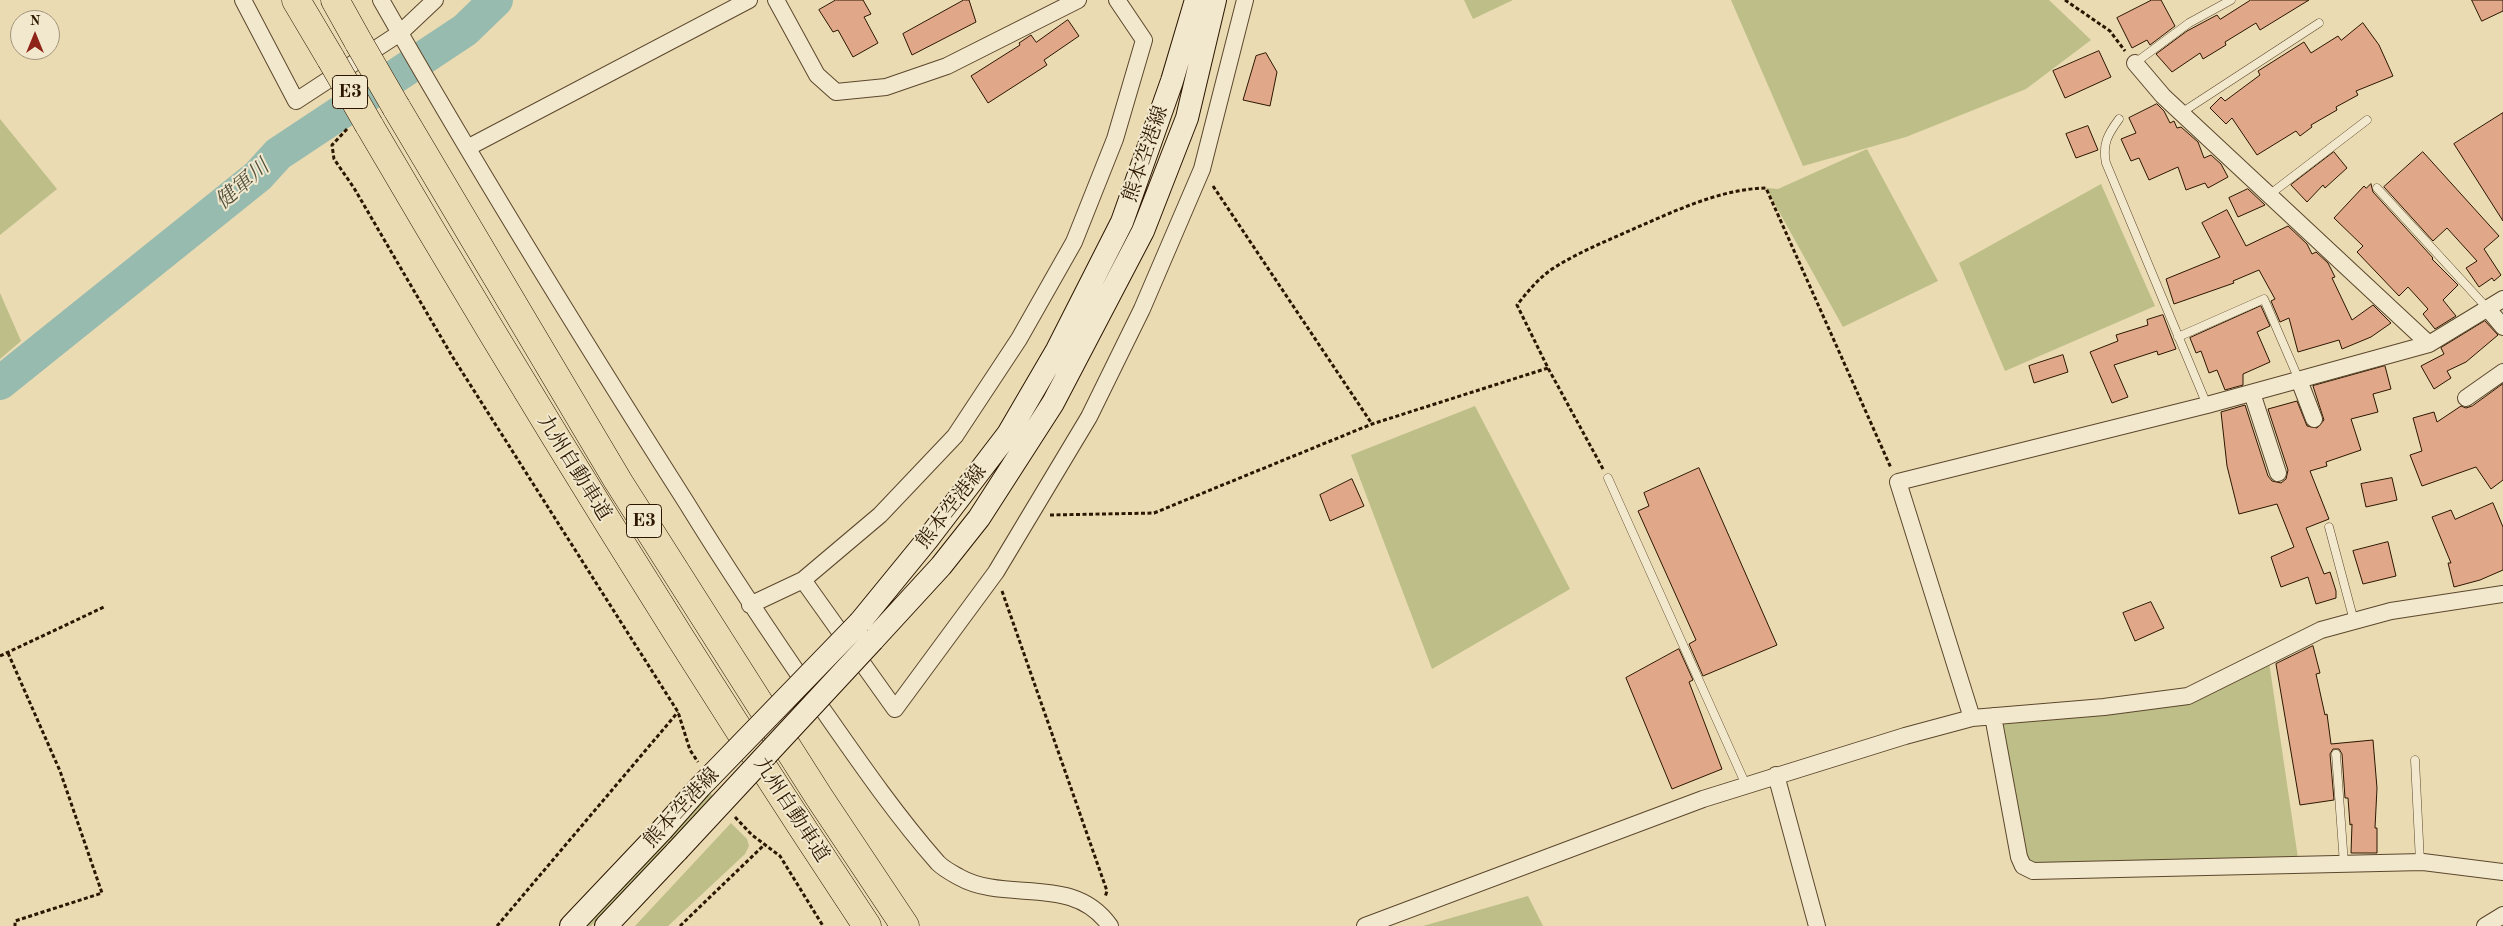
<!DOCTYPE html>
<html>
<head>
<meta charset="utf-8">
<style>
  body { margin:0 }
  #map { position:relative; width:2503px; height:926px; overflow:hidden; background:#eadbb2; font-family:"Old Standard TT",serif }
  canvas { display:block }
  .north { position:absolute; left:10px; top:10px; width:50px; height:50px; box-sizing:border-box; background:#f1e8cd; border:1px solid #a2947b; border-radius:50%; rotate:0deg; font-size:14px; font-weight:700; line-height:20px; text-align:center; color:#2c1600 }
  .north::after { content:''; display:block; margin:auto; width:18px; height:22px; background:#8f2418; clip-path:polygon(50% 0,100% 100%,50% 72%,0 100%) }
</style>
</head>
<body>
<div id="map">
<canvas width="2503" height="926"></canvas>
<div class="north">N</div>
</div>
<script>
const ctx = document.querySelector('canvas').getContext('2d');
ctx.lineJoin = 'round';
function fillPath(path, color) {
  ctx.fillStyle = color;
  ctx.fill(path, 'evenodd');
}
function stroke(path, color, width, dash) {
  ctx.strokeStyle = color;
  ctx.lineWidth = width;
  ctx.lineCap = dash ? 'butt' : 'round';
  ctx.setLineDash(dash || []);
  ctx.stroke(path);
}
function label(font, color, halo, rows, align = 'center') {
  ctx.font = font + ' "Old Standard TT","Noto Serif JP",serif';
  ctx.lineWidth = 4;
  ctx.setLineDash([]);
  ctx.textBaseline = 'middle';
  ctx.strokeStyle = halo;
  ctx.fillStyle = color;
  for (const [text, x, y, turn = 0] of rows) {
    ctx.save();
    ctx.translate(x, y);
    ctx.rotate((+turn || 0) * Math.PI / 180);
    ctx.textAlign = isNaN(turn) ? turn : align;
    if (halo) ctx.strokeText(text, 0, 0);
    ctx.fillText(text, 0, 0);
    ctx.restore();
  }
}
fillPath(new Path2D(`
  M1464 0H1513L1473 19Z
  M1731 0H2049L2091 40 2026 89 1906 137 1803 166Z
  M0 119 57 189 0 235Z
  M1867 149 1938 281 1843 327 1766 188 1778 189Z
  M2101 184 2155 306 2005 371 1959 263Z
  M0 293 21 341 0 359Z
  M1475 406 1570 589 1432 669 1351 455Z
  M2268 655 2299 865 2023 866 1993 716 2188 696Z
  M710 792 713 797 591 926H585Z
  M731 823 747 839 749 846 745 854 668 926H635Z
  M1528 896 1543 926H1423Z`), '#bdbe88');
stroke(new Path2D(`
  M0 383 258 176 278 154 465 30 496 0`), '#98bbaf', 34);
const building = new Path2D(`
  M836 0H863L871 14 864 17 878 43 853 57 838 30 833 32 819 10Z
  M964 0H969L976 22 912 55 903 34Z
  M2152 0H2161L2175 26 2150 45 2147 40 2132 48 2117 18Z
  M2251 0H2309L2260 30 2256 23 2225 42 2226 45 2203 59 2200 53 2172 72 2156 54 2187 31 2217 15 2220 19Z
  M2472 0H2503V11L2482 21Z
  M1068 20 1079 36 1044 60 1047 65 988 103 971 76 1020 45 1019 43 1031 35 1036 42Z
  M2363 23 2379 45 2393 76 2356 91 2358 95 2336 107 2337 110 2311 125 2312 127 2300 136 2296 131 2257 155 2232 118 2226 124 2210 108 2221 97 2225 101 2260 75 2258 71 2304 42 2311 53 2338 36 2341 40Z
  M2099 51 2111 77 2065 98 2053 71Z
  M1266 53 1277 72 1270 106 1243 100 1256 56Z
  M2157 104 2164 111 2170 123 2174 121 2177 128 2181 127 2198 142 2204 158 2211 155 2221 164 2228 177 2208 188 2205 183 2186 190 2178 167 2149 180 2139 158 2131 161 2121 139 2136 133 2129 118Z
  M2503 113V221L2454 144Z
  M2088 126 2098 150 2076 158 2066 134Z
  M2334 152 2347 168 2325 188 2323 185 2307 202 2291 185Z
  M2423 152 2499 236 2484 249 2501 275 2494 281 2492 278 2479 287 2466 268 2477 261 2447 228 2433 241 2384 187Z
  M2371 184 2373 192 2433 258 2432 259 2458 285 2443 300 2456 316 2435 329 2423 314 2428 309 2408 287 2399 296 2357 252 2363 246 2334 218 2364 186 2366 188Z
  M2248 189 2265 205 2238 217 2229 198Z
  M2227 210 2246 246 2288 226 2307 244 2312 254 2316 252 2328 263 2335 277 2332 278 2352 320 2373 305 2391 323 2371 337 2342 349 2339 340 2298 352 2289 318 2280 322 2271 301 2275 299 2259 270 2233 281 2234 283 2174 304 2166 279 2220 257 2202 223Z
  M2261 306 2270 326 2257 332 2270 362 2243 374V385L2225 390 2217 370 2209 373 2201 351 2196 353 2190 338Z
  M2163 315 2176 349 2158 355 2157 351 2114 365 2128 397 2112 403 2090 352 2118 341 2116 335 2148 325 2147 320Z
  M2485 321 2498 335 2466 362 2447 371 2451 378 2434 389 2421 366 2444 354 2441 348Z
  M2063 355 2068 372 2034 383 2029 366Z
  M2385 366 2391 389 2373 394 2378 412 2351 419 2361 450 2326 462 2327 466 2310 471 2329 519 2306 528 2324 574 2330 572 2336 591V598L2316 604 2308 577 2281 587 2271 557 2294 547 2277 504 2239 514 2227 466 2221 412 2245 405 2268 476 2272 481 2281 483 2286 479 2288 470 2268 409 2297 401 2307 426 2317 428 2324 420 2313 386Z
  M2503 384V480L2491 489 2476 467 2422 486 2410 455 2422 451 2413 418 2434 412 2437 422 2461 406 2466 408 2472 406Z
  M1699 468 1777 645 1703 676 1689 644 1696 640 1638 511 1649 506 1644 493Z
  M2392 478 2397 500 2366 507 2361 484Z
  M1352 479 1364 506 1330 521 1320 495Z
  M2493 503 2503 527V570L2480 580 2454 587 2448 563H2451L2432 517 2451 510 2455 519Z
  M2388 542 2396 576 2363 584 2353 551Z
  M2151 602 2164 628 2135 641 2123 613Z
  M2313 646 2320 673 2316 674 2325 715 2327 714 2331 744 2373 740 2377 788 2375 828H2377V853H2351L2352 824 2350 825 2348 798H2345L2342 754 2339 749H2333L2330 754 2334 800 2300 805 2276 664Z
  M1679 649 1693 680 1689 682 1722 769 1672 789 1626 678Z`);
fillPath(building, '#e0a788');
stroke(building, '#2c1600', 1);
const lane = new Path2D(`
  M2135 63 2189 23 2231 0
  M2181 113 2319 23
  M2119 119C2108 134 2102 144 2106 163L2207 405
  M2377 188 2488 309
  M2269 195 2367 120
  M2178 337 2264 299 2299 380
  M1608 478 1746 785
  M2329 527 2354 621
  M2336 754 2344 864
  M2415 760 2420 862`);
const street = new Path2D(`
  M243 0 296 101 400 33 435 0
  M381 0C478 170 581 337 686 502 729 572 774 639 821 707 858 760 895 814 938 863 944 869 952 873 959 877 1007 904 1073 873 1110 926
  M776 0 817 75 836 92 886 87 947 66 1078 0
  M2135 63 2163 96 2429 344
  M469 147 749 0
  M2488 309 2503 327
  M2299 380 2314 419
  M2252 393 2278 473
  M2466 398 2503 372
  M803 580 895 709 996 572 1089 417 1142 309 1202 169 1245 0
  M750 605 803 580 880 515 955 436 1019 339 1074 242 1115 139 1144 40 1117 0
  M1993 716 2019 857 2023 866 2033 871 2423 862 2503 872
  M1972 718 1898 482 2207 405 2429 344 2503 299
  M1776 775 1817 926
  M1365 926 1703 799 1905 736 1972 718 2104 707 2188 696 2321 630 2391 611 2503 594
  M2485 926 2503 915`);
const secondary = new Path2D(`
  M860 622 927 540 1008 434 1057 350 1122 222 1172 81 1196 0
  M873 640 941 566 979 518 1053 403 1143 231 1187 118 1215 0
  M571 926 662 830
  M606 926 677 851`);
const highway = new Path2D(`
  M296 0 331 59
  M335 0 359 43
  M396 107 618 481 819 797 905 926
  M369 125C528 397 693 664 867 926`);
stroke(lane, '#5c472c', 9);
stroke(street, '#5c472c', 18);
stroke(secondary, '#2c1600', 24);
stroke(highway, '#2c1600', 29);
stroke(new Path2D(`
  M2065 0 2110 31 2125 51
  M347 129 332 145 334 159 354 188 452 356 678 712 690 750 698 762
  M1213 186 1372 424
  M1603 469 1548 368 1517 305C1528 291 1538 279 1552 269 1577 253 1604 242 1631 230 1673 212 1719 189 1766 188L1891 468
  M1050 515 1154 513 1372 424 1548 368
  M1002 591 1107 891 1105 897
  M8 653 60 771 102 893 15 921V926
  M0 656 104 607
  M735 817 752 835 780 856 823 926
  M497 926 678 712
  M680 926 764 845`), '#2c1600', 3, [4, 2.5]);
stroke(lane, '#f1e8cd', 8);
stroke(street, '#f1e8cd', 16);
stroke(secondary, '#f1e8cd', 22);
stroke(highway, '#eadbb2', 28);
const secondaryBridge = new Path2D(`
  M662 830 700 787 860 622
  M677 851 873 640`);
const highwayBridge = new Path2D(`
  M359 43 396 107
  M331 59 369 125`);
stroke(secondaryBridge, '#2c1600', 24, []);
stroke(highwayBridge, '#2c1600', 29, []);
stroke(secondaryBridge, '#f1e8cd', 22);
stroke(highwayBridge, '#eadbb2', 28);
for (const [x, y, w] of [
  [350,92,35],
  [644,521,35]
]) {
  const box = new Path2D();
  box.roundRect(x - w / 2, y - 16.5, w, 33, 4);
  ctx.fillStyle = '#f1e8cd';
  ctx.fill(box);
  stroke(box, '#2c1600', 1);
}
label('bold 19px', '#2c1600', null, [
  ["E3",350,92],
  ["E3",644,521]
]);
label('20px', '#2c1600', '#f1e8cd', [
  ["熊本空港線",1146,154,-71],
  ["九州自動車道",574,468,58],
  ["熊本空港線",952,507,-52],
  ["熊本空港線",682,808,-47],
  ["九州自動車道",791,810,57]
]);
label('italic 21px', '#52503d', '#f1e8cd', [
  ["健軍川",243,185,-41]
]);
</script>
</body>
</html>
